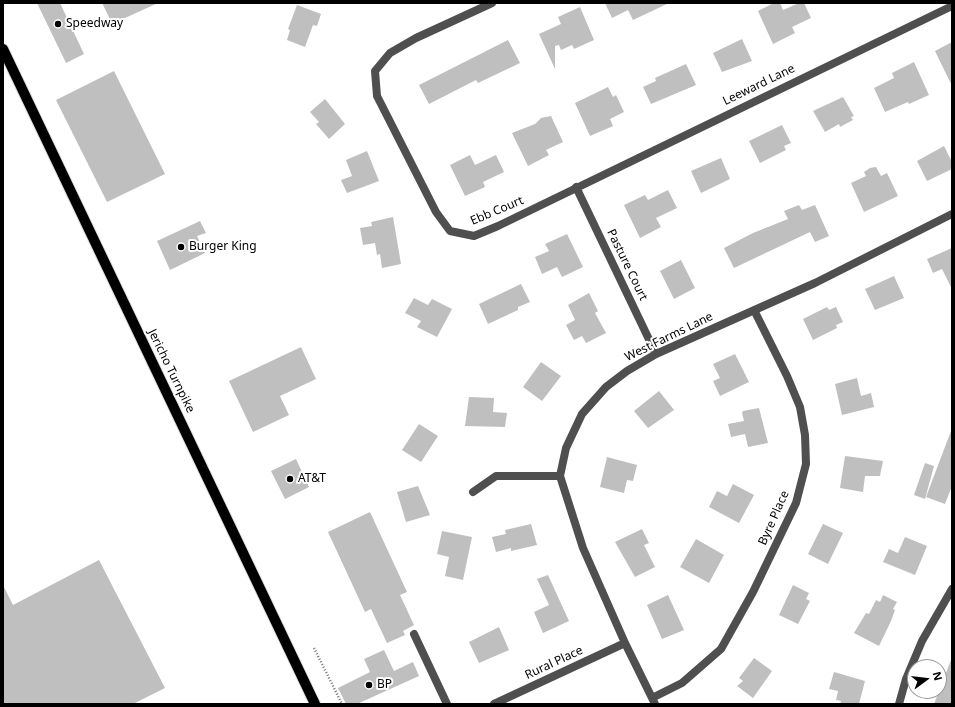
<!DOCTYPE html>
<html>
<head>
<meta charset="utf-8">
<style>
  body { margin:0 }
  #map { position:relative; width:955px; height:707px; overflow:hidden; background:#fff; font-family:"Noto Sans",sans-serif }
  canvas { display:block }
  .frame { position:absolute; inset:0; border:4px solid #000; pointer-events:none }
  .north { position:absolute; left:907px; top:659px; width:40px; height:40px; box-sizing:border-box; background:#fff; border:1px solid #999; border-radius:50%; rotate:75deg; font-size:11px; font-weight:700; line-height:16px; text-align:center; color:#000 }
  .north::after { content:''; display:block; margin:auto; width:14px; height:18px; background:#000; clip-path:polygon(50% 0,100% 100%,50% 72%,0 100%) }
</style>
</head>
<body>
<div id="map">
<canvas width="955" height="707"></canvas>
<div class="frame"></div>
<div class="north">N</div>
</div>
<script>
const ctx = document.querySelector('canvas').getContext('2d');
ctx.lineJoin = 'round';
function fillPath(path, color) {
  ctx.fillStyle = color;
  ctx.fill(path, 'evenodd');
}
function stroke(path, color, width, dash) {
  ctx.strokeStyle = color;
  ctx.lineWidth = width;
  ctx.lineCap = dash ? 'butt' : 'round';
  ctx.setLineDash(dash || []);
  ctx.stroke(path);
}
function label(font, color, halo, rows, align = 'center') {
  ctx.font = font + ' "Noto Sans",sans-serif';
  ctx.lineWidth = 4;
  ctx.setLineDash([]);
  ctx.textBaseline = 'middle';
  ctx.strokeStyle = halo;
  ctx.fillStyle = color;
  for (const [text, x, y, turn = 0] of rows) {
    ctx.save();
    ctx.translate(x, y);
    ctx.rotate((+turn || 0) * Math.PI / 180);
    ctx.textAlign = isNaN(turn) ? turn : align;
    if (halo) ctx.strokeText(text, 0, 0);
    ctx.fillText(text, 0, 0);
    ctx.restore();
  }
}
fillPath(new Path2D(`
  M37 3H60L84 54 66 63Z
  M102 3H158L114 23H112Z
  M605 3H669L633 20 628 10 612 18Z
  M774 3H780L783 10 799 3H804L811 18 792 27 795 33 773 44 758 11Z
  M297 5 321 14 317 26 313 25 305 47 287 40 290 30 288 29Z
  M580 7 594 40 574 49 572 45 561 50 559 45 555 46V69L539 34 561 24 558 17Z
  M742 39 752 61 722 72 713 53Z
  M508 40 520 63 478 83 476 80 429 104 419 85Z
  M952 42V86L935 51Z
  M914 62 929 95 909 104 908 102 885 112 874 88 894 78 892 73Z
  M686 64 696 85 651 104 643 87 656 81 655 78Z
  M114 71 165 174 107 202 56 100Z
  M608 87 613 97 616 95 624 112 610 119 613 126 590 136 575 103Z
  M843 97 854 116 851 117 853 120 840 127 839 124 825 132 813 111Z
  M325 99 345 124 329 139 316 124 319 122 310 112Z
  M551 116 563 142 546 150 549 155 528 166 512 133 535 124 541 118Z
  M782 125 791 143 784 146 786 150 760 163 749 141Z
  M944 146 952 162V169L927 181 917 161Z
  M367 151 379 181 347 193 341 180 352 176 346 160Z
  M470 155 475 165 496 155 504 172 483 182 485 187 465 196 450 165Z
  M721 158 730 179 701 193 691 171Z
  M876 167 881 176 887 173 898 196 864 212 851 183 866 176 864 172 870 168Z
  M668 190 677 208 656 218 661 227 640 238 624 205 645 195 648 200Z
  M799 205 802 210 815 205 829 236 815 242 810 232 734 268 724 248 753 233 788 219 784 211Z
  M393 217 401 264 382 268 380 254 377 255 375 243 363 245 360 228 372 226 371 222Z
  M200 221 206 233 197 236 205 253 170 270 157 241Z
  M567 234 583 267 562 277 557 267 542 274 535 257 549 251 545 244Z
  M952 248V289L942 269 933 273 927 259Z
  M681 260 695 288 674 299 660 271Z
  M894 276 904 298 875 310 865 289Z
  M521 284 530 302 518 307V310L488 324 479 304Z
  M589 293 598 311 595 313 606 333 586 343 582 336 574 340 566 325 575 320 568 305Z
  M414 298 428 305 432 299 452 309 437 337 417 327 421 321 405 313Z
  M827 307 829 310 836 307 843 322 836 325 837 328 813 340 803 319Z
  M301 347 316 379 280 396 289 415 253 432 229 381Z
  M735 354 749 382 720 396 713 381 720 378 713 364Z
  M541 362 561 376 542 401 523 387Z
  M857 378 861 396 871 393 874 407 842 415 835 384Z
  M659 391 674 410 648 428 634 411Z
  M469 397 494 398 493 412 507 413 505 427 465 426Z
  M759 408 768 443 748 447 745 434 731 437 728 424 744 421 742 413 743 411Z
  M419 424 438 436 421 462 402 450Z
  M951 431 952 486 945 504 926 497Z
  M845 456 883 461 880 476H865L863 492 840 488Z
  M607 457 637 465 633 481 627 480 624 493 600 487Z
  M296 459 309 487 285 499 271 471Z
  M925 463 934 466 925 499 914 495Z
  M733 484 754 495 739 523 709 507 717 491 727 496Z
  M418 486 430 515 406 522 397 492Z
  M370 512 407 592 400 595 414 625 403 631 405 635 387 643 371 609 365 612 328 532Z
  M531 524 537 545 511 551V548L496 552 492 537 506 534 505 530Z
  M823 524 843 533 828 564 808 554Z
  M642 529 649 543 644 545 655 567 635 577 615 542Z
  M442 531 472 537 463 580 445 576 449 557 437 554Z
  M905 537 927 546 915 575 883 562 889 549 898 553Z
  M696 539 724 555 709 583 680 567Z
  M99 560 165 688 133 704H3V585L13 605Z
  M548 575 569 621 543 633 534 612 549 605 537 579Z
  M793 585 809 593 806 599 810 601 798 624 779 615Z
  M668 595 684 630 662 639 647 605Z
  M883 595 897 602 893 609 895 610 891 621 879 646 854 633 866 613 869 614 876 600 880 602Z
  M499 627 509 650 479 663 469 642Z
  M384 650 394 671 413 662 419 676 357 704H346L338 688 370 672 364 659Z
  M754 658 772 671 753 698 737 686 743 681 739 678Z
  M951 660H952V704H934Z
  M834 672 865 681 859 704H840L841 701 836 700 838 691 829 689Z`), '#bfbfbf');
const primary = new Path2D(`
  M3 49 315 704`);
stroke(primary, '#dbdbdb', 12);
stroke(new Path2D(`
  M314 648 342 704`), '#717171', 2.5, [1, 2]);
stroke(new Path2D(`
  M414 634 447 704`), '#4f4f4f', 8);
stroke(new Path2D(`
  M492 3 416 38 390 53 375 71 377 96 436 212 450 231 474 236 498 226 952 6
  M576 187 656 354
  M473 492 496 476H560
  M652 698 682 683 721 649 753 592 796 503 806 464 805 435 800 407 787 376 754 310
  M494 704 625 643
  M655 704 625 643 583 548 560 476 566 448 582 414 606 387 627 371 656 354 815 283 952 214
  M899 704 906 679 922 641 952 589`), '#4f4f4f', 8);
stroke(primary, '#000', 10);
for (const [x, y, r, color] of [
  [58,24,4,"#000"],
  [181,247,4,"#000"],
  [290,479,4,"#000"],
  [369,685,4,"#000"]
]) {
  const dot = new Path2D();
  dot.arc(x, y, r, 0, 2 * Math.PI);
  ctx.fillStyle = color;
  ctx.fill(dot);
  stroke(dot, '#fff', 1.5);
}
label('12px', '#000', '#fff', [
  ["Speedway",66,24],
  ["Burger King",189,247],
  ["AT&T",298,479],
  ["BP",377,685]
], 'left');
label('12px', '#000', '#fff', [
  ["Leeward Lane",759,85,-26],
  ["Ebb Court",497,211,-23],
  ["Pasture Court",627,265,64],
  ["West Farms Lane",669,337,-26],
  ["Jericho Turnpike",171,371,64],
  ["Byre Place",774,518,-66],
  ["Rural Place",554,663,-25]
]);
</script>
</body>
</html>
